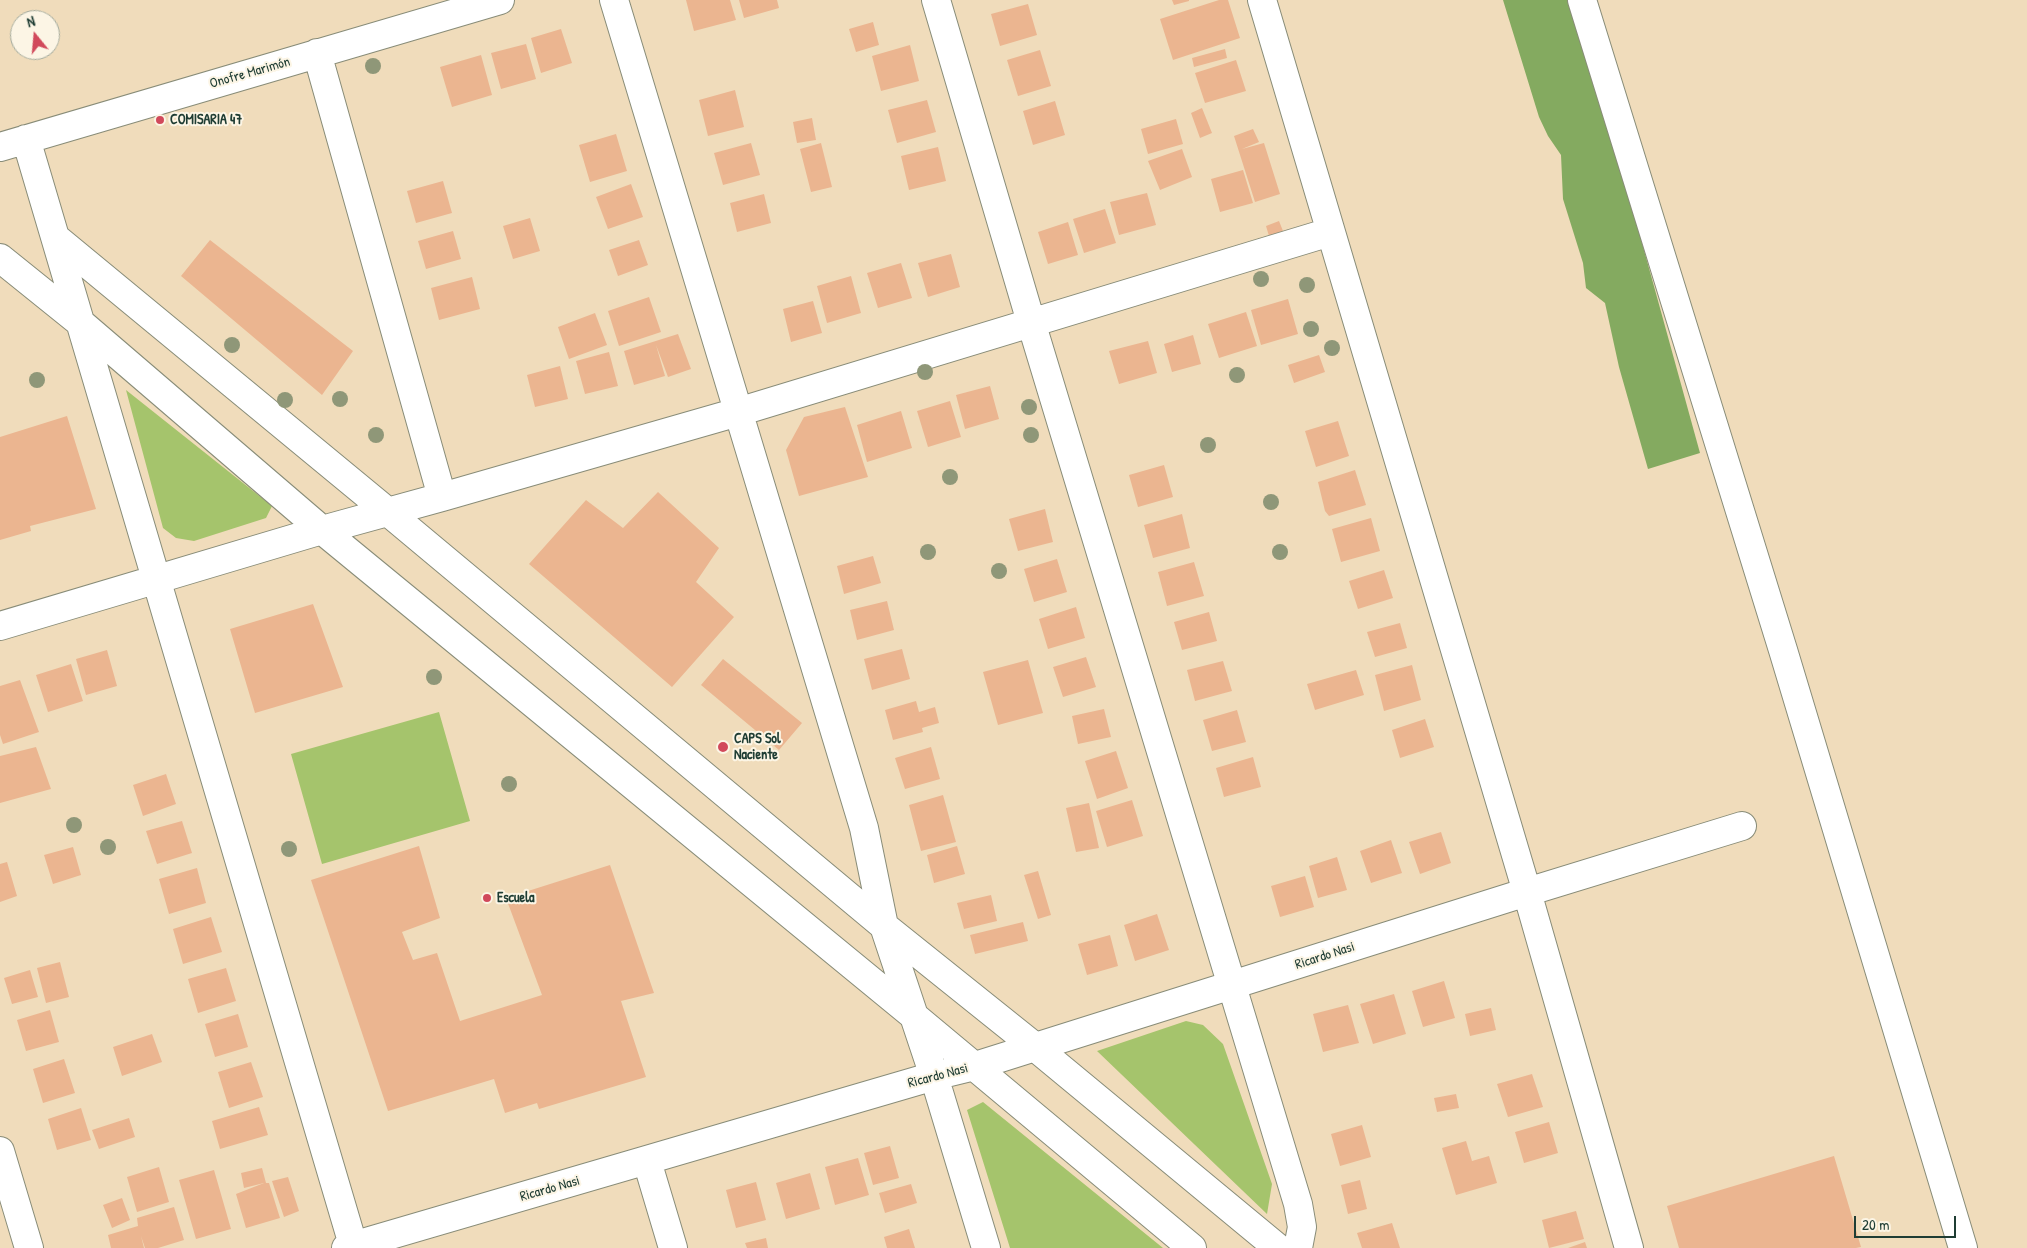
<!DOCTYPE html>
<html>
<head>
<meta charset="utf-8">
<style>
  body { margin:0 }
  #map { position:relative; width:2027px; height:1248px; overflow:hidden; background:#f0dcbb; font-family:"Patrick Hand",sans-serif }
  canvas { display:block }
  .north { position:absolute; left:10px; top:10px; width:50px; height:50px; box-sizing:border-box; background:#fcf5e5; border:1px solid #a4ab9e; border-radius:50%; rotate:343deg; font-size:14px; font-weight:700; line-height:20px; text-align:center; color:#1f3d34 }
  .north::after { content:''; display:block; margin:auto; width:18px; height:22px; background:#d1495b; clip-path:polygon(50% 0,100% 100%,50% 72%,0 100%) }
  .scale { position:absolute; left:1854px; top:1216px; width:102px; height:22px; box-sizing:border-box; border:2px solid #1f3d34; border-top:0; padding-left:6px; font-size:15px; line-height:18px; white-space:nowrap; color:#1f3d34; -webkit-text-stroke:4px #fcf5e5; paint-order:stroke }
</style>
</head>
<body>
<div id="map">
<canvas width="2027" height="1248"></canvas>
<div class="north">N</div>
<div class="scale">20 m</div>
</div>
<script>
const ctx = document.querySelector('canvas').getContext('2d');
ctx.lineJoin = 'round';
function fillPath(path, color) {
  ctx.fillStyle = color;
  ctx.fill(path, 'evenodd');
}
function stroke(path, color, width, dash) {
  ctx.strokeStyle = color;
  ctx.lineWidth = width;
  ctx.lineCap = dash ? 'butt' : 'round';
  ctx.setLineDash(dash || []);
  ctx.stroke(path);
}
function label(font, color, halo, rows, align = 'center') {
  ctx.font = font + ' "Patrick Hand",sans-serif';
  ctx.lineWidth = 4;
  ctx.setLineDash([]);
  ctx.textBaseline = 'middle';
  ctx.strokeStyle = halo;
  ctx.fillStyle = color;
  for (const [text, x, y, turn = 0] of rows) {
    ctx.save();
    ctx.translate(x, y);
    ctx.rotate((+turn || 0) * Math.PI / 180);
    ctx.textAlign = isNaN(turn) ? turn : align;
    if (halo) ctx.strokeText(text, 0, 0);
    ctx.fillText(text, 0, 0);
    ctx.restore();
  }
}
fillPath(new Path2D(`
  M126 390 272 506 266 518 194 541 176 538 163 528Z
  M439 712 470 821 322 864 291 754Z
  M1186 1021 1203 1025 1223 1044 1272 1184 1267 1214 1097 1051Z
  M983 1102 1163 1248H1164H1010L967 1110Z`), '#a5c46c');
fillPath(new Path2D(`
  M1503 0H1575L1700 453 1648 469 1619 367 1605 303 1586 288 1583 263 1563 199 1561 155 1548 136 1539 117Z`), '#84aa60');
fillPath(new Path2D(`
  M686 0H730L736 20 694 31Z
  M739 0H777L779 8 744 18Z
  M1172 0H1189V1L1174 5Z
  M1219 0H1228L1240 38 1173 60 1160 19Z
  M1028 4 1037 35 1000 46 991 14Z
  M873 22 879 45 856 52 849 29Z
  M561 29 572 63 541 73 531 38Z
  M526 44 536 79 501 89 491 53Z
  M910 45 919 81 881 91 872 56Z
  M1225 49 1227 58 1194 67 1192 58Z
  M1040 50 1051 86 1018 96 1007 60Z
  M481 55 492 95 452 107 440 67Z
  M1236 60 1246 91 1205 103 1195 73Z
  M735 90 744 127 708 136 699 100Z
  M927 100 936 132 897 143 888 110Z
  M1055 101 1065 135 1033 145 1023 111Z
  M1202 108 1212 133 1200 138 1191 113Z
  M812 118 816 140 797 143 793 122Z
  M1176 119 1183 144 1148 154 1141 129Z
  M1253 129 1259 142 1242 149 1264 143 1280 194 1255 202 1234 136Z
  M616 134 627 171 590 182 579 145Z
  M751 143 760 175 723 185 714 153Z
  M821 143 832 187 811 192 800 149Z
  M938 147 946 181 909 190 901 156Z
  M1182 149 1192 177 1160 190 1148 161Z
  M1243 170 1253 203 1220 212 1211 179Z
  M443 181 452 213 416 223 407 191Z
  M631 184 643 217 608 229 596 197Z
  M1147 193 1156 225 1119 235 1110 202Z
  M764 194 771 223 737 232 730 203Z
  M1105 209 1116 243 1084 253 1073 219Z
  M530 218 540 251 513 259 503 226Z
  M1279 221 1283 231 1269 236 1266 226Z
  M1068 222 1078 255 1048 264 1038 232Z
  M453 231 461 259 426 269 418 241Z
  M210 240 353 351 322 395 181 276Z
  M639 240 648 265 618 276 609 250Z
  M951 254 960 287 928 297 918 263Z
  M901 263 912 298 878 308 867 273Z
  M851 276 861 313 827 323 817 286Z
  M472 277 480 309 439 320 431 288Z
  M649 297 661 332 619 346 608 311Z
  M1288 299 1298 334 1261 345 1251 310Z
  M813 301 822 333 791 342 783 309Z
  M1246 312 1257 346 1219 358 1208 324Z
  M595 313 607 345 569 359 558 327Z
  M678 334 691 369 668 377 656 345 665 376 634 385 624 351Z
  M1193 335 1201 364 1172 372 1164 344Z
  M1148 341 1157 373 1119 384 1109 351Z
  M609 352 618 386 585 394 576 361Z
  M1319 355 1325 372 1294 383 1288 365Z
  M560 366 568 399 535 407 527 375Z
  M990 386 999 419 965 429 956 395Z
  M950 401 961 437 928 447 917 411Z
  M845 407 868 477 799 496 786 450 804 417Z
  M901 411 912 448 867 462 857 425Z
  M67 416 96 509 30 526 31 531 0 540V437Z
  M1338 421 1349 456 1316 467 1305 431Z
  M1164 465 1173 497 1138 507 1129 475Z
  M1355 470 1366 505 1329 516 1325 511 1318 482Z
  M658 492 719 548 696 582 734 617 672 687 529 564 586 500 623 528Z
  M1045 509 1053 542 1018 551 1009 519Z
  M1182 514 1190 548 1153 558 1144 525Z
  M1371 518 1380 551 1341 562 1332 529Z
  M873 556 881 583 844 594 837 566Z
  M1057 559 1067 592 1034 602 1024 569Z
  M1194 562 1204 596 1167 606 1158 572Z
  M1384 570 1393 598 1358 609 1349 581Z
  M887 601 894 630 857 640 850 610Z
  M313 604 343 687 255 713 230 629Z
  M1076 607 1085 638 1048 649 1039 619Z
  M1209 612 1217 641 1182 650 1174 622Z
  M1400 623 1407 648 1375 657 1367 632Z
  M902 649 910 679 872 690 864 659Z
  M107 650 117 686 86 695 76 659Z
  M1086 657 1096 687 1063 697 1053 667Z
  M723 659 802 723 779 750 701 685Z
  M1028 660 1043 713 998 725 983 672Z
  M1223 661 1232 691 1195 701 1187 670Z
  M71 664 83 701 48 712 36 675Z
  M1412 665 1421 700 1384 711 1375 675Z
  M1356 670 1364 695 1315 710 1307 684Z
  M20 680 39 732 3 744 0 735V686Z
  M916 701 919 712 935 707 939 723 922 728 923 732 893 740 885 710Z
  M1104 709 1111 737 1078 744 1072 716Z
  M1237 710 1246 742 1212 751 1203 720Z
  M1425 719 1434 747 1400 758 1392 730Z
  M36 747 51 789 0 803V756Z
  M931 747 940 779 905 789 895 758Z
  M1116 751 1128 788 1097 799 1085 761Z
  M1253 757 1261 787 1224 797 1216 768Z
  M166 774 176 804 143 816 133 785Z
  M943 795 956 842 921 851 909 805Z
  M1132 800 1143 836 1107 847 1096 811Z
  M1089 803 1099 848 1076 852 1066 808Z
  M182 821 192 853 157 864 146 831Z
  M1441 832 1451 863 1420 874 1409 842Z
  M1391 840 1402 873 1371 883 1360 851Z
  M419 846 440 918 402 932 413 960 437 953 460 1021 542 995 506 898 610 865 654 993 621 1001 646 1077 539 1109 537 1103 505 1113 494 1079 388 1111 311 880Z
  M957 846 965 874 934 883 927 855Z
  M73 847 81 875 53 884 44 855Z
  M1337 857 1347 890 1318 898 1309 866Z
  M7 862 17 896 0 902V864Z
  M197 868 206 903 169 914 159 879Z
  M1038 871 1051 915 1038 919 1024 875Z
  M1305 876 1314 907 1280 917 1271 886Z
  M991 895 997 921 964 929 957 903Z
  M1157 914 1169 950 1135 961 1124 925Z
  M211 917 222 952 183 964 173 929Z
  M1023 922 1028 941 975 954 970 935Z
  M1110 935 1118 966 1087 975 1078 944Z
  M60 962 69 997 46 1003 37 968Z
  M226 968 236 1001 198 1013 188 979Z
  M30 970 38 997 12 1004 4 978Z
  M1444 981 1455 1018 1423 1027 1412 991Z
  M1394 994 1406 1034 1373 1044 1360 1004Z
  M1348 1005 1359 1043 1323 1052 1313 1014Z
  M1491 1008 1496 1030 1470 1036 1465 1014Z
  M50 1010 59 1042 26 1051 17 1020Z
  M238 1014 248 1047 215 1057 205 1024Z
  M152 1034 162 1062 122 1076 113 1047Z
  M64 1059 75 1093 43 1103 33 1069Z
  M251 1062 263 1097 229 1108 218 1072Z
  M1532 1074 1543 1107 1508 1117 1497 1084Z
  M1456 1094 1459 1108 1437 1112 1434 1098Z
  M259 1107 268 1135 220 1149 212 1121Z
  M81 1108 91 1140 57 1150 48 1119Z
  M129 1118 135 1137 99 1149 92 1130Z
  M1549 1122 1558 1153 1524 1163 1515 1132Z
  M1362 1125 1371 1157 1340 1166 1331 1134Z
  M1466 1141 1472 1161 1489 1156 1497 1183 1456 1195 1442 1148Z
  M890 1146 899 1178 873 1185 864 1153Z
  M1834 1156 1861 1247 1856 1248H1679L1667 1206Z
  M858 1158 869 1195 835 1205 825 1167Z
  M159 1167 169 1202 137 1212 127 1177Z
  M262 1168 266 1183H269L280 1218 246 1228 236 1194 264 1183 244 1188 241 1173Z
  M214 1170 231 1229 196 1239 179 1180Z
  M810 1173 820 1209 786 1219 776 1183Z
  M288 1177 299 1211 284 1217 272 1181Z
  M1360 1180 1367 1209 1348 1214 1341 1185Z
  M756 1182 766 1220 736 1228 726 1190Z
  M911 1184 917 1203 885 1213 879 1193Z
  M122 1198 130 1220 112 1228 103 1205Z
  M174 1207 184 1240 158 1248H145L141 1236 144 1248H111L108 1235 138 1226 137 1218Z
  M1576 1211 1584 1239 1549 1248 1542 1220Z
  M1392 1223 1400 1248H1362L1357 1233Z
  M909 1229 915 1248H887L884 1237Z
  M766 1238 768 1248H747L745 1243Z
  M1585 1242 1587 1248H1568Z`), '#ebb590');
const street = new Path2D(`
  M614 0 864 828 884 926 934 1076 986 1248
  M936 0 1031 322 1298 1204 1302 1227 1298 1248
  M1262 0 1527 892 1629 1248
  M1582 0 1783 650 1963 1248
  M317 53 442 497
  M26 139 354 1248
  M0 147 500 0
  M56 238 388 512 884 926 1035 1047 1278 1248
  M0 258 82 324 322 530 914 1016 1192 1248
  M0 626 322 530 442 497 738 412 1330 232
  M0 1151 29 1248
  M647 1161 673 1248
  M346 1248 934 1076 975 1066 1527 892 1742 826`);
stroke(street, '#888c78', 30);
stroke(street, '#fff', 28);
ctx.fillStyle = '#8f9778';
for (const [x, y] of [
  [373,66],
  [1261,279],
  [1307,285],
  [1311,329],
  [232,345],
  [1332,348],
  [925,372],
  [1237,375],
  [37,380],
  [340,399],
  [285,400],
  [1029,407],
  [376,435],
  [1031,435],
  [1208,445],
  [950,477],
  [1271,502],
  [928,552],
  [1280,552],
  [999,571],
  [434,677],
  [509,784],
  [74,825],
  [108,847],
  [289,849]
]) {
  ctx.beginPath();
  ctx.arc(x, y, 8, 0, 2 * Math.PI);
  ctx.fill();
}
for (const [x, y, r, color] of [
  [160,120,5,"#d1495b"],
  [723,747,6,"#d1495b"],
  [487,898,5,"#d1495b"]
]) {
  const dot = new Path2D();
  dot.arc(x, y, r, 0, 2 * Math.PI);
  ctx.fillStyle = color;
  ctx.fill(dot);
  stroke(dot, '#fcf5e5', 2);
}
label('14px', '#1f3d34', '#fcf5e5', [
  ["Onofre Marimón",250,73,-16],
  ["Ricardo Nasi",1325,956,-18],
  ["Ricardo Nasi",938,1076,-15],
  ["Ricardo Nasi",550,1189,-16]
]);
label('bold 14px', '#1f3d34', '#fcf5e5', [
  ["COMISARIA 47",170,120],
  ["CAPS Sol",734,739],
  ["Naciente",734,755],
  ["Escuela",497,898]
], 'left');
</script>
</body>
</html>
